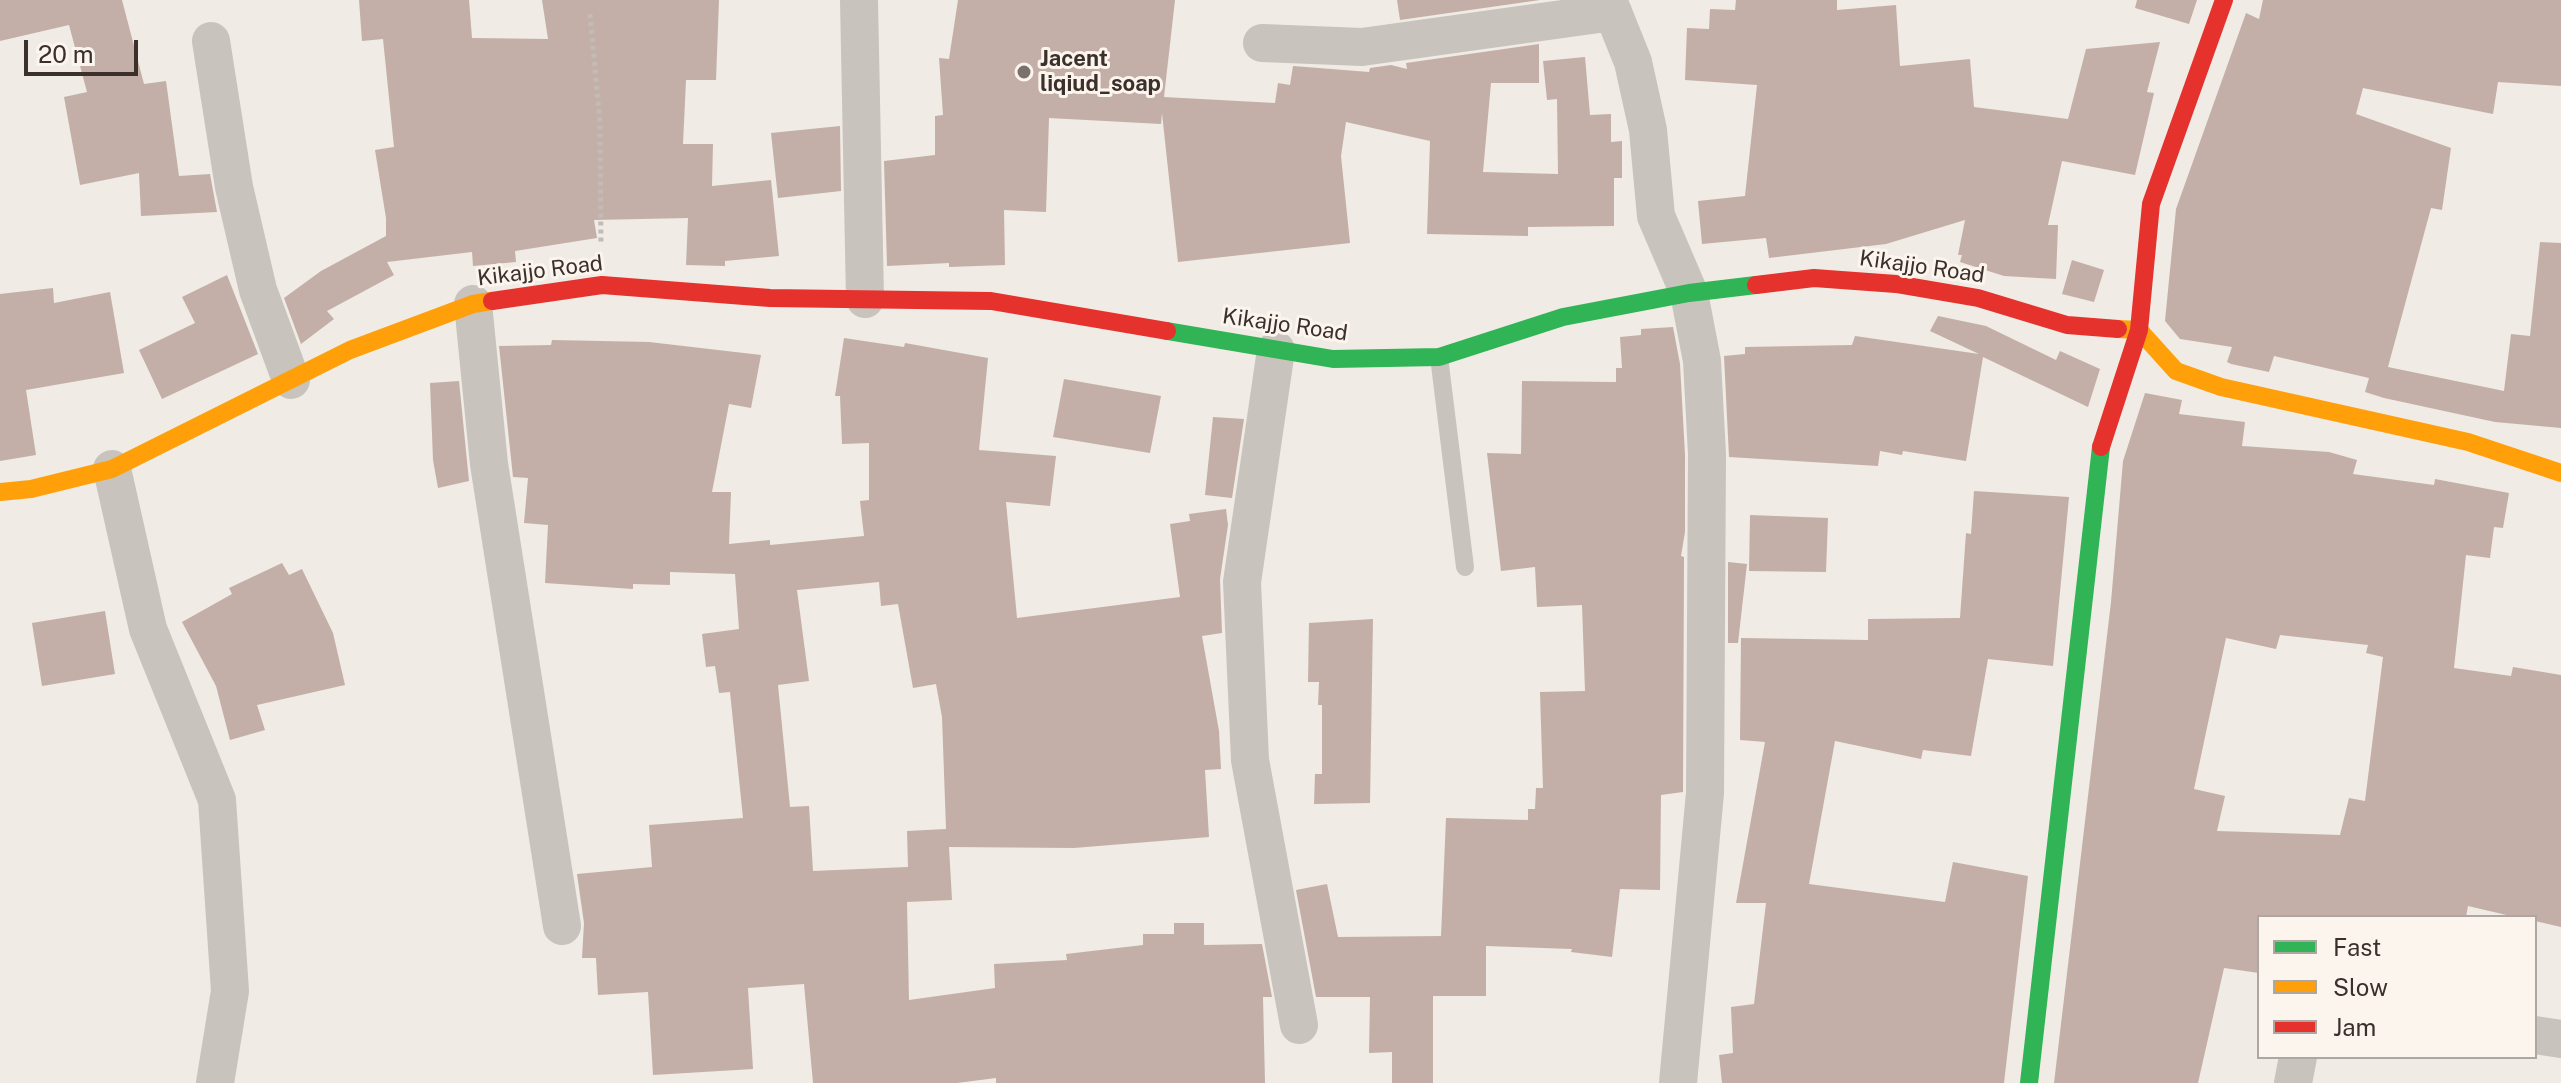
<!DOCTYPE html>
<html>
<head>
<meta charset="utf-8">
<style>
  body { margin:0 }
  #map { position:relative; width:2561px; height:1083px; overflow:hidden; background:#f0ebe5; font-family:"Public Sans",sans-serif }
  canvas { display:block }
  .legend { position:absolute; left:2257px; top:915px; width:280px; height:144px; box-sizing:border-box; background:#fbf5ee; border:2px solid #aea6a0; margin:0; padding:10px 14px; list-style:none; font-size:24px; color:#3b302b }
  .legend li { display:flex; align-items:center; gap:16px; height:40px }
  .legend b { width:40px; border:2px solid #aea6a0 }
  .scale { position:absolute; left:24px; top:40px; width:114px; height:36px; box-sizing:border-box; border:4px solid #3b302b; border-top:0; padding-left:10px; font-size:24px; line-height:28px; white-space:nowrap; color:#3b302b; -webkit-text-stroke:6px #fbf5ee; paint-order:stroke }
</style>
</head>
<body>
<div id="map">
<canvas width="2561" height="1083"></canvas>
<ul class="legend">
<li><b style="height:10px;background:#30b455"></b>Fast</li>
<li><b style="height:10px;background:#ff9f0a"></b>Slow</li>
<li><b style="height:10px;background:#e5322d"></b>Jam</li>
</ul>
<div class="scale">20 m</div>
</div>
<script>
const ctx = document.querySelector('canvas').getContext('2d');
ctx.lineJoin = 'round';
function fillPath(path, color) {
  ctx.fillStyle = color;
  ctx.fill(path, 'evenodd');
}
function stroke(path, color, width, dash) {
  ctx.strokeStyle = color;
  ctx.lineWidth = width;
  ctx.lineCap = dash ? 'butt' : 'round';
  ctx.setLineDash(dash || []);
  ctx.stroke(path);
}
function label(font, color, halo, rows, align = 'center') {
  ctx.font = font + ' "Public Sans",sans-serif';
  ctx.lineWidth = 6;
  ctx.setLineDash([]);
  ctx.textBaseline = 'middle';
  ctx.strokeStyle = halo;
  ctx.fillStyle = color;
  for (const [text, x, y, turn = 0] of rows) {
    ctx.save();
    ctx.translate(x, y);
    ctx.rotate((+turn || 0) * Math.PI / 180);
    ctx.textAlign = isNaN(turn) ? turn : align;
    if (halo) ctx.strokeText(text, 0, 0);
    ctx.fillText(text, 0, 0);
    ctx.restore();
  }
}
fillPath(new Path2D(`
  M0 0H122L144 84 166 81 179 176 210 174 217 212 141 216 139 173 80 185 64 97 87 92 69 25 0 41Z
  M359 0H469L472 38 548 39 542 0H719L716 80H686L683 144H713L712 186 771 180 779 256 725 261V266L686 265 688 218 594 220 597 238 515 251 516 262 473 266 472 252 387 262 394 275 327 311 334 319 301 344 284 298 321 271 386 236V218L375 150 394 147 383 39 362 41Z
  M958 0H1175L1164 97 1275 103 1278 83 1290 85 1293 66 1369 72 1370 68 1391 65 1407 69 1406 63 1539 44V83H1491L1483 172 1558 174 1557 99 1547 100 1543 61 1585 57 1590 115 1611 114V142L1622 141V178H1614V226L1528 227V236L1427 234 1430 141 1346 122 1341 156 1350 243 1178 262 1162 113 1161 124 1049 118 1046 212 1004 210 1005 265 949 267V263L887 266 884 161 935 155V116L943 115 939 58 949 59Z
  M1397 0H1540L1400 20Z
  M1736 0H1837V10L1896 5 1900 66 1970 59 1974 107 2068 119 2086 49 2160 42 2147 92 2154 93 2135 175 2062 161 2048 225H2058L2056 279 2004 276 1960 262 1962 255H1958L1965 220 1886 244 1769 258 1766 238 1702 244 1698 201 1745 196 1757 85 1685 80 1687 28 1709 29 1710 9 1735 10Z
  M2137 0H2197L2189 24 2135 8Z
  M2263 0H2561V86L2498 82 2493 114 2363 88 2356 114 2451 148 2442 210 2431 208 2388 367 2504 391 2511 334 2530 336 2540 242 2561 243V428L2495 422 2384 398 2365 392 2369 378 2274 356 2269 372 2231 364 2227 362 2232 347 2180 339 2165 321 2176 209 2246 13 2259 19Z
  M840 126 841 191 778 198 771 133Z
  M2072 260 2104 270 2094 302 2062 294Z
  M227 275 258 354 162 399 139 350 195 323 182 297Z
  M53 288 54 303 110 292 124 373 26 390 36 455 0 461V294Z
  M1938 316 1986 326 2056 360 2060 351 2100 369 2088 407 1983 357 1966 461 1903 451 1902 455 1880 451 1878 466 1729 457 1724 356 1745 354V347L1852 345 1855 336 1979 354 1930 331Z
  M1673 327 1680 364 1685 455V532L1681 556 1684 557 1683 792 1661 795 1660 890 1620 889 1612 957 1571 952 1572 949 1486 946V996H1433V1083H1392V1052L1369 1053 1370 997H1316L1296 890 1327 884 1338 937 1441 936 1446 818 1528 820V809H1535L1536 788H1543L1540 692 1585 691 1582 605 1537 607 1535 567 1501 571 1487 453 1521 454 1522 381 1616 382V368H1622L1620 337 1641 335V329Z
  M844 338 904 347 905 343 988 358 979 450 1056 456 1050 506 1006 502 1017 618 1180 597 1170 524 1190 521 1189 514 1226 509 1228 525 1220 579 1222 633 1202 636 1219 731 1221 769 1205 770 1209 837 1074 848 949 847 952 900 907 902 909 1000 995 988 994 964 1067 960 1066 954 1143 945V934H1174V923H1204V945L1262 944 1272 997H1263L1265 1083H996V1078L957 1083H813L804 984 748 988 753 1069 653 1075 648 992 598 995 596 958H582L584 923 577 874 652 867 649 825 743 818 730 692 719 693 715 666 706 667 702 634 739 629 735 574 670 572V585L633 584V589L545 583 548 525 524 523 528 478 513 477 499 346 551 345 552 340 649 342 761 355 751 408 729 404 712 492H731L729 544 770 540V545L864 536 860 501 869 500V443L842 444 840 396H835ZM879 582 881 606 898 604 913 688 936 684 942 717 946 829 907 831 908 867 813 871 809 806 790 807 778 685 809 681 797 590Z
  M1064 379 1161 396 1150 453 1053 437Z
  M459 381 469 481 438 488 433 460 430 383Z
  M2145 393 2182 400 2179 414 2245 422 2242 446 2329 452 2357 460 2353 474 2434 485 2435 479 2509 493 2503 528 2494 527 2490 558 2466 555 2454 668 2511 676 2513 667 2561 675V927L2535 921V917H2515L2468 906 2466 917H2259V973L2224 968 2198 1083H2054L2111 602 2123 461ZM2280 635 2368 645 2366 653 2383 657 2365 801 2349 798 2340 835 2217 831 2225 796 2194 789 2226 638 2276 649Z
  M1213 417 1244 419 1232 498 1205 495Z
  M1974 491 2069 497 2053 666 1988 659 1971 756 1923 750 1921 759 1835 741 1809 884 1945 902 1953 862 2028 876 2004 1083H1722L1719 1055 1733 1053 1731 1007 1754 1004 1766 903H1736L1765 742 1740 740 1741 638 1868 640V619L1960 618 1966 533 1971 534Z
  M1750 515 1828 518 1826 572 1749 571Z
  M1728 562 1747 564 1738 643H1728Z
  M282 563 289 575 302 569 333 633 345 685 257 705 265 730 230 740 216 686 182 622 232 594 229 588Z
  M105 611 115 674 42 686 32 623Z
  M1373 619 1370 803 1314 804 1315 774H1322V705H1318L1319 682H1308L1309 623Z`), '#c3afa7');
stroke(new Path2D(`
  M590 14 600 123 601 245`), '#c2bbb6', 5, [4, 4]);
stroke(new Path2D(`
  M1439 357 1465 567`), '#c9c3be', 18);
stroke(new Path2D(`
  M859 0 865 299
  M1608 0 1633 62 1648 130 1656 216 1689 293 1702 361 1707 454 1705 793 1678 1083
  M211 41 234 187 258 290 291 380
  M1262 43 1362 47 1613 12
  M473 304 489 464 562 926
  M1276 350 1242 582 1250 760 1299 1025
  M112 469 148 629 217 800 230 991 215 1083
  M2535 1035 2561 1039
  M2293 1083 2298 1057`), '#c9c3be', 38);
stroke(new Path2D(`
  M1167 331 1333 359 1439 357 1563 317 1689 293 1756 285
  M2029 1083 2101 447`), '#30b455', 18);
stroke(new Path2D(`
  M2118 329 2139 330 2176 371 2221 387 2468 442 2561 473
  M0 492 31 489 112 469 350 350 473 304 492 301`), '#ff9f0a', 18);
stroke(new Path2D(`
  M1756 285 1814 278 1896 284 1978 298 2067 325 2118 329
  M492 301 602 285 770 298 991 301 1167 331
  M2101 447 2139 330 2151 204 2224 0`), '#e5322d', 18);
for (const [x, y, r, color] of [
  [1024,72,8,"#7a716c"]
]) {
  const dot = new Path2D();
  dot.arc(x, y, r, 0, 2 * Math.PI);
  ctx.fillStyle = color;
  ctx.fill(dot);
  stroke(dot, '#fbf5ee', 3);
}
label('bold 22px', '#3b302b', '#fbf5ee', [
  ["Jacent",1040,59],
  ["liqiud_soap",1040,84]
], 'left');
label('22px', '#3b302b', '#fbf5ee', [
  ["Kikajjo Road",1922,267,8],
  ["Kikajjo Road",540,271,-7],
  ["Kikajjo Road",1285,325,8]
]);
</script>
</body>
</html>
